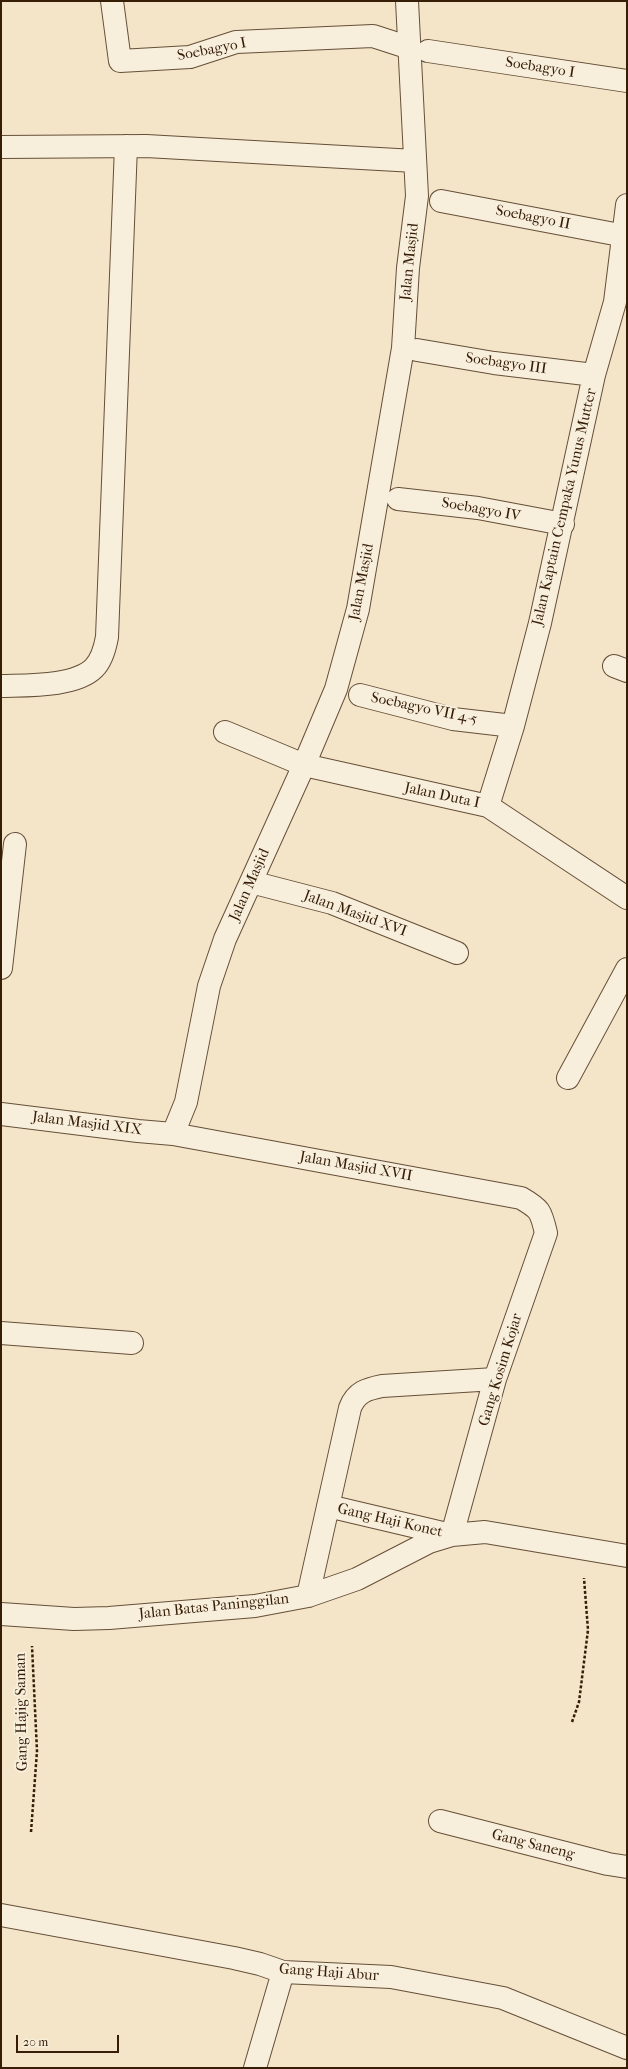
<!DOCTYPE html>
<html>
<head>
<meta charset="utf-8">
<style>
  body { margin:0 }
  #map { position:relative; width:628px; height:2069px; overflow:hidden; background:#f4e5c9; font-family:"IM FELL French Canon",serif }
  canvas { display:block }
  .frame { position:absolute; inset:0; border:2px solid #351d06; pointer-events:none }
  .scale { position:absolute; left:16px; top:2035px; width:103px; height:18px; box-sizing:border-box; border:2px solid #351d06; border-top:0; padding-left:5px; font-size:12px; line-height:14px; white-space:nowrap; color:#351d06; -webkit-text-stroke:3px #f8eedc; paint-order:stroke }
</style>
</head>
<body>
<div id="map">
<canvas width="628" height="2069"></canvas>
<div class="frame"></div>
<div class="scale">20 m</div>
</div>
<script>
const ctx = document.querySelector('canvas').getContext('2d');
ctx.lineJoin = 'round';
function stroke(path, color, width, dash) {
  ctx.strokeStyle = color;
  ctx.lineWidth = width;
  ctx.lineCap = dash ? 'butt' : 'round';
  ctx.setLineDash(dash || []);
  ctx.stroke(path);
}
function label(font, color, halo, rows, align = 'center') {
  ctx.font = font + ' "IM FELL French Canon",serif';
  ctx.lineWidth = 4;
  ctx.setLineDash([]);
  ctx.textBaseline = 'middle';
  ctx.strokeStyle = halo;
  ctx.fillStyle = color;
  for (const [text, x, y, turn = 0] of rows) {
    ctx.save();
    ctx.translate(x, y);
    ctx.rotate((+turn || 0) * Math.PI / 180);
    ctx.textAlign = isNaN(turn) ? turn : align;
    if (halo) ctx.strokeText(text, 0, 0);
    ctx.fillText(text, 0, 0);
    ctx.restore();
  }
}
const minor = new Path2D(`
  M112 1 120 61 190 57 236 42 373 36 410 48
  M428 51 627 81
  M1 147 146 146 415 161
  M441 201 625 236
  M417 350 494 363 594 375
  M398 499 478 508 563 524
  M614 666 627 671
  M1 686C26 685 75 687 94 668 102 660 105 648 107 637L126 146
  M360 695 453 719 513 726
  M225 732 304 765 488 806 627 898
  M488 806 513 726 540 623 594 375 615 302 627 205
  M251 882 332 903 457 953
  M1 968 15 844
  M568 1078 627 969
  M1 1114 138 1131 173 1134 521 1198C540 1209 541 1211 546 1233L495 1379 452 1535
  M173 1134 186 1102 209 986 225 939 304 765 336 689 358 609 403 348 408 268 417 196 407 1
  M1 1333 132 1343
  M328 1506 451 1535
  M308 1596 350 1408C356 1392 367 1389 382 1386L495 1379
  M1 1614 74 1619 109 1618 255 1606 308 1596 357 1579 429 1542 452 1535 485 1532 627 1556
  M440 1821 608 1864 627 1867
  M1 1915 234 1958 260 1964 283 1972 391 1977 503 1998 627 2048
  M255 2068 283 1972`);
stroke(minor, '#654f37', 24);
stroke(new Path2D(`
  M572 1722 579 1702 588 1630 584 1578
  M31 1832 37 1751 32 1646`), '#351d06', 2.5, [3, 2]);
stroke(minor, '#f8eedc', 22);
label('15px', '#351d06', '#f8eedc', [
  ["Soebagyo I",212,50,-11],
  ["Soebagyo I",540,68,9],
  ["Soebagyo II",533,218,11],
  ["Jalan Masjid",410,262,-84],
  ["Soebagyo III",506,364,8],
  ["Jalan Kaptain Cempaka Yunus Mutter",565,507,-77],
  ["Soebagyo IV",481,510,10],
  ["Jalan Masjid",362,582,-79],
  ["Soebagyo VII 4-5",424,709,12],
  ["Jalan Duta I",442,796,12],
  ["Jalan Masjid",250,885,-66],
  ["Jalan Masjid XVI",355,914,20],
  ["Jalan Masjid XIX",87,1124,7],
  ["Jalan Masjid XVII",356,1167,10],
  ["Gang Kosim Kojar",501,1370,-73],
  ["Gang Haji Konet",390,1521,13],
  ["Jalan Batas Paninggilan",214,1607,-6],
  ["Gang Hajig Saman",22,1712,-91],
  ["Gang Saneng",533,1845,14],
  ["Gang Haji Abur",329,1973,4]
]);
</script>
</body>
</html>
